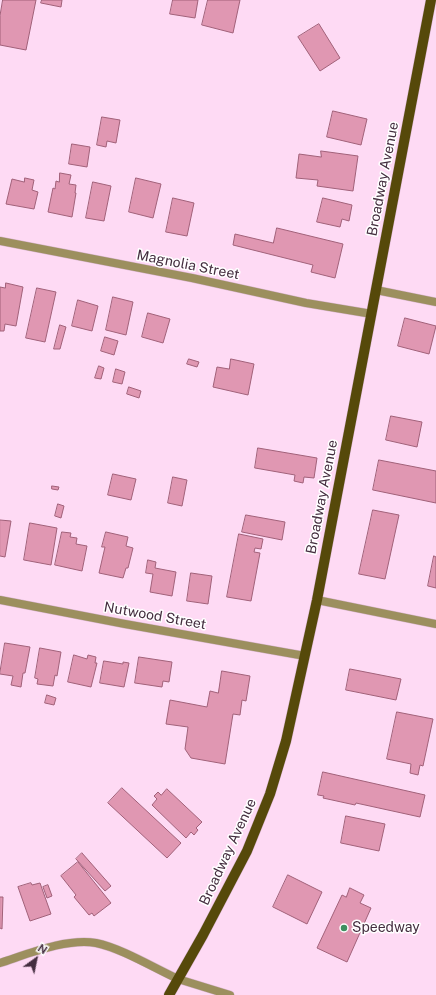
<!DOCTYPE html>
<html>
<head>
<meta charset="utf-8">
<style>
  body { margin:0 }
  #map { position:relative; width:436px; height:995px; overflow:hidden; background:#fedaf4; font-family:"Public Sans",sans-serif }
  canvas { display:block }
  .north { position:absolute; left:16px; top:939px; width:40px; height:40px; -webkit-text-stroke:3px #fff; paint-order:stroke; rotate:33deg; font-size:11px; font-weight:700; line-height:16px; text-align:center; color:#442d3f }
  .north::after { content:''; display:block; margin:auto; width:14px; height:18px; background:#442d3f; clip-path:polygon(50% 0,100% 100%,50% 72%,0 100%) }
</style>
</head>
<body>
<div id="map">
<canvas width="436" height="995"></canvas>
<div class="north">N</div>
</div>
<script>
const ctx = document.querySelector('canvas').getContext('2d');
ctx.lineJoin = 'round';
function fillPath(path, color) {
  ctx.fillStyle = color;
  ctx.fill(path, 'evenodd');
}
function stroke(path, color, width, dash) {
  ctx.strokeStyle = color;
  ctx.lineWidth = width;
  ctx.lineCap = dash ? 'butt' : 'round';
  ctx.setLineDash(dash || []);
  ctx.stroke(path);
}
function label(font, color, halo, rows, align = 'center') {
  ctx.font = font + ' "Public Sans",sans-serif';
  ctx.lineWidth = 3;
  ctx.setLineDash([]);
  ctx.textBaseline = 'middle';
  ctx.strokeStyle = halo;
  ctx.fillStyle = color;
  for (const [text, x, y, turn = 0] of rows) {
    ctx.save();
    ctx.translate(x, y);
    ctx.rotate((+turn || 0) * Math.PI / 180);
    ctx.textAlign = isNaN(turn) ? turn : align;
    if (halo) ctx.strokeText(text, 0, 0);
    ctx.fillText(text, 0, 0);
    ctx.restore();
  }
}
const building = new Path2D(`
  M3 0H36L26 50 0 45V16Z
  M42 0H62L61 7 41 3Z
  M173 0H198L195 18 170 14Z
  M208 0H240L233 33 202 25Z
  M319 24 340 58 320 71 298 37Z
  M333 111 367 119 361 145 327 137Z
  M102 117 120 120 116 143 107 141 106 147 97 145Z
  M72 144 90 147 87 167 69 164Z
  M321 151 358 156 353 191 317 186 318 180 296 178 299 154 321 157Z
  M60 173 71 175 69 184 76 185 75 193H76L72 217 48 212 53 188 55 189 56 181 59 182Z
  M25 178 34 180 32 190 38 192 34 209 6 204 12 179 24 182Z
  M136 178 161 184 153 218 129 212Z
  M93 182 111 186 104 221 86 218Z
  M173 198 194 203 187 236 166 232Z
  M323 198 352 205 349 221 342 219 340 227 317 222Z
  M277 228 343 244 335 278 311 272 313 265 233 245 235 234 273 243Z
  M6 283 23 287 16 326 5 324 4 331H0V287L5 288Z
  M37 288 56 292 45 342 26 338Z
  M113 297 133 302 126 335 106 330Z
  M78 300 98 306 92 331 72 326Z
  M148 313 170 319 163 343 142 337Z
  M405 318 436 326 429 354 398 346Z
  M60 325 66 327 60 349H54Z
  M105 337 118 341 114 355 101 351Z
  M189 359 199 362 197 367 187 364Z
  M231 359 254 364 248 395 213 387 217 367 229 369Z
  M99 366 104 368 101 379 95 378Z
  M116 369 125 372 122 384 113 382Z
  M129 387 141 391 139 398 127 394Z
  M391 416 422 422 417 447 386 440Z
  M258 448 317 458 314 478 304 477 303 483 294 481 295 475 255 468Z
  M379 460 436 471V503L373 490Z
  M113 474 136 479 131 500 108 495Z
  M173 477 187 480 182 506 168 503Z
  M52 486 59 487 58 490 52 489Z
  M58 504 64 506 61 518 55 516Z
  M373 510 399 515 385 579 359 574Z
  M246 515 285 522 282 540 242 532Z
  M0 520 11 521 5 557 0 556Z
  M30 523 57 528 51 565 24 560Z
  M62 532 71 533 70 537 77 538 76 544 87 546 82 571 55 565Z
  M106 532 128 537 126 546 133 548 128 568H126L123 578 99 573 105 547H102Z
  M239 534 263 539 261 549 255 548 254 552 260 553 251 601 227 597Z
  M434 556 436 557V588L428 586Z
  M148 560 156 562 155 568 176 572 172 596 150 592 153 574 146 573Z
  M191 573 212 576 208 604 187 601Z
  M5 643 30 647 25 673H23L21 687 11 685 13 676 0 674Z
  M40 648 61 652 57 676 55 675 53 686 37 684 38 679 35 678Z
  M74 655 87 659 88 655 96 657 95 663H97L91 687 68 682Z
  M139 657 172 662 169 682 163 681 162 687 135 683Z
  M104 661 123 664V662L129 663 124 687 100 683Z
  M350 669 401 679 396 700 346 690Z
  M222 671 250 676 246 701 242 700 240 715 233 714 225 764 191 758 185 749 188 727 166 724 170 700 207 707 210 691 218 693Z
  M47 695 56 698 54 705 45 703Z
  M397 712 433 719 423 766 420 765 418 775 410 773 411 764 387 759Z
  M323 772 425 795 420 817 356 803 355 805 323 798 324 796 318 795Z
  M122 788 181 843 167 858 108 803Z
  M167 789 202 822 196 828 198 830 194 835 191 832 186 838 152 805 157 799 154 796 158 792 161 795Z
  M346 816 385 824 379 851 341 843Z
  M82 853 111 886 105 891 76 859Z
  M78 862 111 903 94 916 92 913 89 915 74 897 76 895 61 876Z
  M288 875 322 892 307 924 273 907Z
  M31 883 32 885 40 883 51 914 30 921 18 887Z
  M48 885 52 896 47 898 43 887Z
  M350 888 364 895 360 903 371 908 347 962 317 948 342 895 346 897Z
  M0 897H3L2 929 0 928Z`);
fillPath(building, '#e097b2');
stroke(building, '#a16179', 1);
const minor = new Path2D(`
  M0 241 192 278 306 303 372 314
  M376 290 436 302
  M0 600 125 624 305 656
  M317 600 436 624
  M178 979 230 995`);
const tertiary = new Path2D(`
  M0 963C28 954 66 938 96 943 121 948 154 968 178 979`);
const primary = new Path2D(`
  M169 995 203 935 247 851 270 794 286 741 317 600 431 0`);
stroke(minor, '#d9b7d0', 9);
stroke(tertiary, '#d9b7d0', 9);
stroke(primary, '#d9b7d0', 11);
stroke(minor, '#9c8f5e', 8);
stroke(tertiary, '#9c8f5e', 8);
stroke(primary, '#56490a', 10);
for (const [x, y, r, color] of [
  [344,928,4,"#3d8f60"]
]) {
  const dot = new Path2D();
  dot.arc(x, y, r, 0, 2 * Math.PI);
  ctx.fillStyle = color;
  ctx.fill(dot);
  stroke(dot, '#fff', 1.5);
}
label('14px', '#442d3f', '#fff', [
  ["Broadway Avenue",383,179,-79],
  ["Magnolia Street",188,265,11],
  ["Broadway Avenue",322,497,-79],
  ["Nutwood Street",155,616,10],
  ["Broadway Avenue",228,852,-65]
]);
label('14px', '#442d3f', '#fff', [
  ["Speedway",352,928]
], 'left');
</script>
</body>
</html>
